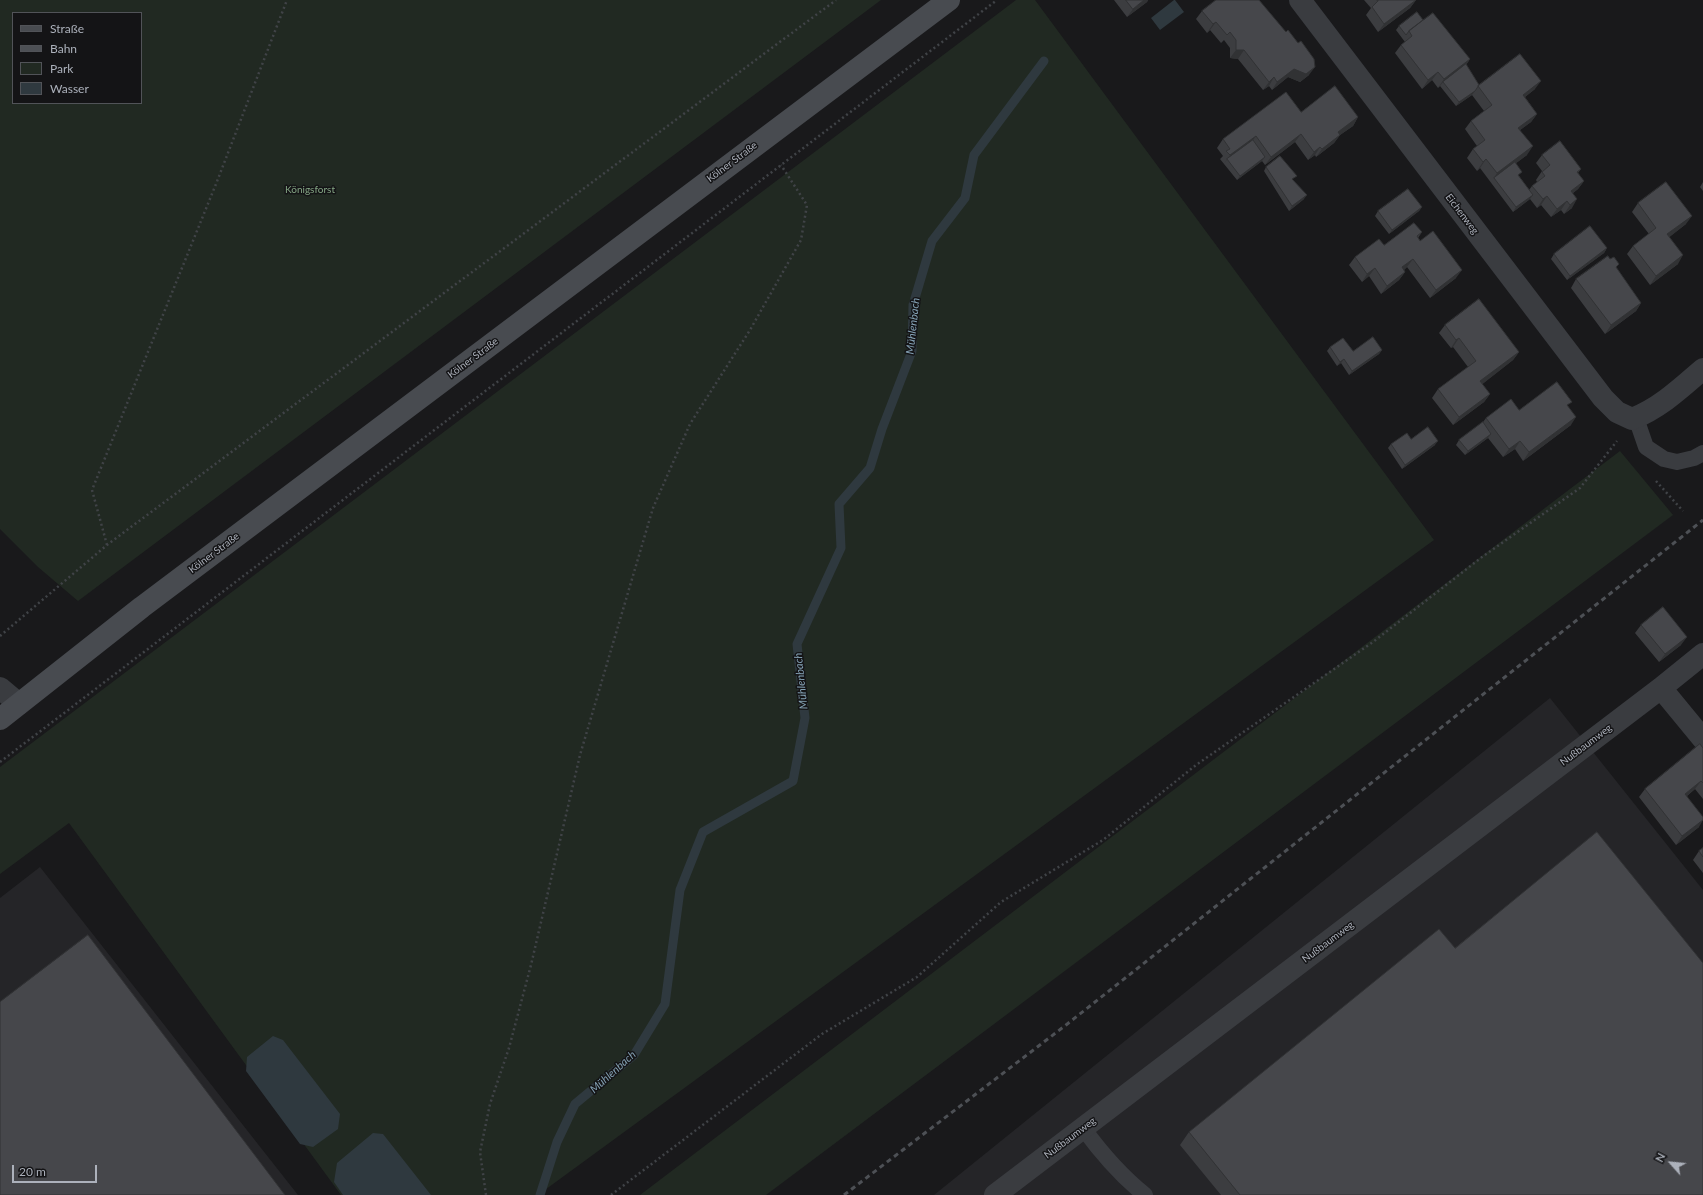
<!DOCTYPE html>
<html>
<head>
<meta charset="utf-8">
<style>
  body { margin:0 }
  #map { position:relative; width:1703px; height:1195px; overflow:hidden; background:#19191b; font-family:Lato,sans-serif }
  canvas { display:block }
  .legend { position:absolute; left:12px; top:12px; width:130px; height:92px; box-sizing:border-box; background:#141416; border:1px solid #515358; margin:0; padding:5px 7px; list-style:none; font-size:12px; color:#acb1bb }
  .legend li { display:flex; align-items:center; gap:8px; height:20px }
  .legend b { width:20px; border:1px solid #515358 }
  .north { position:absolute; left:1651px; top:1143px; width:40px; height:40px; -webkit-text-stroke:3px #141416; paint-order:stroke; rotate:297deg; font-size:11px; font-weight:700; line-height:16px; text-align:center; color:#acb1bb }
  .north::after { content:''; display:block; margin:auto; width:14px; height:18px; background:#acb1bb; clip-path:polygon(50% 0,100% 100%,50% 72%,0 100%) }
  .scale { position:absolute; left:12px; top:1165px; width:85px; height:18px; box-sizing:border-box; border:2px solid #acb1bb; border-top:0; padding-left:5px; font-size:12px; line-height:14px; white-space:nowrap; color:#acb1bb; -webkit-text-stroke:3px #141416; paint-order:stroke }
</style>
</head>
<body>
<div id="map">
<canvas width="1703" height="1195"></canvas>
<ul class="legend">
<li><b style="height:5px;background:#484b50"></b>Straße</li>
<li><b style="height:5px;background:#4d5055"></b>Bahn</li>
<li><b style="height:11px;background:#212922"></b>Park</li>
<li><b style="height:11px;background:#2f393f"></b>Wasser</li>
</ul>
<div class="north">N</div>
<div class="scale">20 m</div>
</div>
<script>
const ctx = document.querySelector('canvas').getContext('2d');
ctx.lineJoin = 'round';
function fillPath(path, color) {
  ctx.fillStyle = color;
  ctx.fill(path, 'evenodd');
}
function stroke(path, color, width, dash) {
  ctx.strokeStyle = color;
  ctx.lineWidth = width;
  ctx.lineCap = dash ? 'butt' : 'round';
  ctx.setLineDash(dash || []);
  ctx.stroke(path);
}
function label(font, color, halo, rows, align = 'center') {
  ctx.font = font + ' Lato,sans-serif';
  ctx.lineWidth = 3;
  ctx.setLineDash([]);
  ctx.textBaseline = 'middle';
  ctx.strokeStyle = halo;
  ctx.fillStyle = color;
  for (const [text, x, y, turn = 0] of rows) {
    ctx.save();
    ctx.translate(x, y);
    ctx.rotate((+turn || 0) * Math.PI / 180);
    ctx.textAlign = isNaN(turn) ? turn : align;
    if (halo) ctx.strokeText(text, 0, 0);
    ctx.fillText(text, 0, 0);
    ctx.restore();
  }
}
fillPath(new Path2D(`
  M1550 698 1703 890V1195H934Z
  M40 867 298 1195H0V898Z`), '#252528');
fillPath(new Path2D(`
  M0 0H881L78 601 38 567 0 529ZM13 13H141V103H13Z
  M1016 0H1035L1434 540 538 1195H341L69 823 0 874V767Z
  M1620 451 1673 515 766 1195H640Z`), '#212922');
fillPath(new Path2D(`
  M1174 0H1175L1184 12 1160 30 1151 18Z
  M273 1036 283 1040 340 1114 338 1129 313 1147 300 1144 246 1071 247 1057Z
  M373 1133 383 1134 431 1195H343L334 1182 337 1163Z`), '#2f393f');
stroke(new Path2D(`
  M540 1195 557 1142 575 1104 634 1055 665 1004 680 890 703 832 793 781 805 718 797 644 841 548 839 504 870 468 882 429 912 351 913 305 932 241 965 198 974 155 1044 61`), '#2f393f', 9);
stroke(new Path2D(`
  M1656 481 1683 511
  M107 545 92 490 216 184 287 0
  M0 636 107 545 836 0
  M0 762 997 0
  M486 1195 480 1152 490 1104 509 1048 531 965 580 755 653 508 690 424 750 330 801 240 807 205 781 165
  M611 1195 822 1034 917 977 1001 902 1103 840 1196 765 1373 642 1482 557 1580 488 1617 441`), '#404347', 2.5, [2, 3]);
stroke(new Path2D(`
  M1636 418 1646 447 1664 459 1677 462 1694 458 1703 453
  M1083 1128C1102 1154 1120 1175 1145 1195`), '#3a3c40', 16);
stroke(new Path2D(`
  M1300 0 1603 398 1617 412 1632 419C1660 408 1681 388 1703 369
  M0 688 19 704
  M1661 688 1703 739
  M995 1195 1661 688 1703 654`), '#3a3c40', 22);
stroke(new Path2D(`
  M0 719 142 607 949 0`), '#484b50', 22);
stroke(new Path2D(`
  M844 1195 1066 1025 1703 520`), '#4d5055', 3, [5, 4]);
fillPath(new Path2D(`
  M1114 0H1148L1147 2 1127 17Z
  M1364 0H1416L1410 8 1378 32 1366 15 1371 8Z
  M1202 11 1309 75 1300 82 1288 77 1272 90 1269 86 1263 90 1238 59 1230 58V48L1224 40 1221 43 1210 30 1207 33 1196 19Z
  M1423 20 1470 59 1466 65 1479 85 1535 89 1525 97 1537 114 1531 122 1520 130 1527 155 1516 163 1519 176 1529 190 1532 186 1537 182 1536 180 1542 171 1536 163 1542 155 1581 169 1578 173 1584 181 1578 189 1573 193 1572 208 1564 214 1561 210 1551 217 1541 205 1537 208 1530 199 1513 212 1480 168 1477 171 1467 158 1473 149 1477 146 1465 129 1471 121 1484 111 1472 95 1456 106 1440 86 1438 88 1432 80 1422 89 1395 53 1401 45 1405 42 1396 30 1399 26Z
  M1301 112 1358 117 1353 126 1340 135 1334 143 1316 157 1315 155 1308 160 1295 142 1265 165 1262 161 1237 180 1220 159 1223 156 1217 148 1223 139Z
  M1266 167 1294 181 1304 199 1289 211 1264 171Z
  M1703 182V191L1700 187Z
  M1638 203 1686 224 1669 237 1678 264 1650 285 1627 254 1633 246 1649 234 1632 212Z
  M1422 207 1419 211 1389 234 1375 216 1378 211Z
  M1422 232 1418 238 1456 278 1430 298 1407 267 1404 270 1405 272 1399 280 1381 294 1369 276 1362 282 1349 265 1355 257 1384 245Z
  M1607 248 1604 253 1567 280 1551 259 1554 254Z
  M1616 268 1641 303 1636 311 1605 334 1571 288 1576 279Z
  M1445 325 1519 352 1513 360 1482 384 1490 394 1484 402 1453 425 1432 398 1438 389 1468 367 1453 347 1451 348 1439 333Z
  M1330 347 1353 351 1382 350 1379 354 1349 375 1341 363 1337 366 1327 351Z
  M1568 406 1571 425 1523 461 1515 449 1503 457 1488 438 1465 455 1456 445 1459 440 1483 422 1486 418 1519 410Z
  M1391 444 1435 445 1402 469 1388 448Z
  M1641 625 1681 645 1659 662 1635 633Z
  M1703 748V799L1695 789 1687 796 1699 827 1676 845 1639 797 1645 789Z
  M1703 848V873L1693 860 1699 851Z
  M1455 948 1703 1195H1221L1180 1145 1189 1132Z`), '#3c3d40');
fillPath(new Path2D(`
  M1144 0H1148L1147 2 1127 17 1133 9Z
  M1416 0 1410 8 1378 32 1384 24Z
  M1216 22 1210 30 1207 33 1213 24Z
  M1236 50H1244L1238 59 1230 58Z
  M1470 59 1464 68 1443 82 1440 86 1438 88 1444 79Z
  M1315 67 1309 75 1300 82 1288 77 1272 90 1277 82 1294 69Z
  M1438 72 1432 80 1422 89 1428 80Z
  M1274 77 1269 86 1263 90 1269 82Z
  M1541 81 1535 89 1517 103 1523 95Z
  M1475 91 1472 95 1456 106 1459 102Z
  M1537 114 1531 122 1512 136 1518 128Z
  M1358 117 1353 126 1340 135 1334 143 1316 157 1322 149 1338 132Z
  M1301 134 1295 142 1265 165 1271 157Z
  M1256 136 1250 144 1227 159 1224 164 1230 155Z
  M1533 146 1527 155 1495 179 1494 178 1497 173Z
  M1320 147 1315 155 1308 160 1314 152Z
  M1265 157 1262 161 1237 180 1240 176Z
  M1486 159 1480 168 1477 171 1483 162Z
  M1584 181 1578 189 1565 199 1571 191Z
  M1307 195 1304 199 1289 211 1292 206Z
  M1533 195 1530 199 1513 212 1516 207Z
  M1547 196 1541 205 1537 208 1543 199Z
  M1577 199 1572 208 1564 214 1570 205Z
  M1567 201 1561 210 1551 217 1557 209Z
  M1422 207 1419 211 1389 234 1392 230Z
  M1692 216 1686 224 1662 243 1667 234Z
  M1607 248 1604 253 1567 280 1570 276Z
  M1683 255 1678 264 1650 285 1656 276Z
  M1413 259 1407 267 1396 276 1402 267Z
  M1375 268 1369 276 1362 282 1367 274Z
  M1462 270 1456 278 1430 298 1436 290Z
  M1405 272 1399 280 1381 294 1387 286Z
  M1641 303 1636 311 1605 334 1611 325Z
  M1459 338 1453 347 1451 348 1456 340Z
  M1382 350 1379 354 1349 375 1352 371Z
  M1519 352 1513 360 1475 390 1480 381Z
  M1344 359 1341 363 1337 366 1340 362Z
  M1490 394 1484 402 1453 425 1459 417Z
  M1576 417 1571 425 1523 461 1529 452Z
  M1491 434 1488 438 1465 455 1468 451Z
  M1438 441 1435 445 1402 469 1405 465Z
  M1520 441 1515 449 1503 457 1509 449Z
  M1687 637 1681 645 1659 662 1665 654Z
  M1701 781 1695 789 1679 802 1685 794Z
  M1703 820 1699 827 1676 845 1682 836Z`), '#313234');
const building = new Path2D(`
  M1126 0H1144L1133 9Z
  M1216 0H1259L1286 32 1288 30 1298 43 1301 41 1314 59 1315 67 1306 74 1294 69 1277 82 1274 77 1269 82 1244 50H1236V40L1230 32 1227 35 1216 22 1213 24 1202 11Z
  M1377 0H1416L1384 24 1372 7 1378 1Z
  M1417 12 1423 20 1409 31 1406 35 1399 26Z
  M1433 13 1470 59 1444 79 1438 72 1428 80 1401 45 1412 36 1409 31Z
  M1520 54 1541 81 1523 95 1537 114 1518 128 1533 146 1497 173 1486 159 1483 162 1473 149 1485 140 1471 121 1492 105 1478 86Z
  M1466 64 1479 85 1475 91 1459 102 1443 82Z
  M1335 86 1358 117 1338 132 1340 135 1322 149 1320 147 1314 152 1301 134 1271 157 1256 136 1230 155 1226 151 1230 149 1223 139 1286 92 1301 112Z
  M1253 140 1265 157 1240 176 1227 159Z
  M1560 141 1581 169 1577 172 1584 181 1571 191 1577 199 1570 205 1567 201 1557 209 1547 196 1543 199 1532 186 1545 176 1542 172 1550 165 1542 155Z
  M1280 156 1297 176 1292 179 1307 195 1292 206 1266 167Z
  M1515 162 1522 172 1518 175 1533 195 1516 207 1494 178Z
  M1666 182 1692 216 1667 234 1683 255 1656 276 1633 246 1656 228 1638 203Z
  M1408 189 1422 207 1392 230 1378 211Z
  M1414 223 1422 232 1417 236 1420 241 1433 231 1462 270 1436 290 1413 259 1402 267 1405 272 1387 286 1375 268 1367 274 1355 257 1379 239 1384 245Z
  M1590 226 1607 248 1570 276 1554 254Z
  M1608 256 1610 259 1614 257 1619 264 1616 267 1641 303 1611 325 1576 279Z
  M1479 299 1519 352 1480 381 1490 394 1459 417 1438 389 1476 361 1459 338 1456 340 1445 325Z
  M1373 337 1382 350 1352 371 1344 359 1340 362 1330 347 1343 338 1353 351Z
  M1557 382 1572 402 1567 405 1576 417 1529 452 1520 441 1509 449 1486 418 1511 399 1519 410Z
  M1483 422 1491 434 1468 451 1459 440Z
  M1428 427 1438 441 1405 465 1391 444 1407 433 1411 439Z
  M1663 607 1687 637 1665 654 1641 625Z
  M1700 744 1703 748V783L1701 781 1685 794 1703 817V820L1682 836 1645 789Z
  M1597 832 1703 963V1195H1240L1189 1132 1439 929 1455 948Z
  M1703 848V857L1699 851Z
  M88 935 285 1195H0V1002Z`);
fillPath(building, '#46474b');
stroke(building, '#313234', 1);
label('10px', '#acb1bb', '#141416', [
  ["Kölner Straße",732,162,-37],
  ["Eichenweg",1462,214,53],
  ["Kölner Straße",473,358,-37],
  ["Kölner Straße",214,553,-37],
  ["Nußbaumweg",1586,745,-37],
  ["Nußbaumweg",1328,942,-37],
  ["Nußbaumweg",1070,1138,-37]
]);
label('10px', '#84a584', '#141416', [
  ["Königsforst",310,190]
]);
label('italic 11px', '#84a1b4', '#141416', [
  ["Mühlenbach",913,326,-84],
  ["Mühlenbach",801,681,-96],
  ["Mühlenbach",613,1072,-42]
]);
</script>
</body>
</html>
